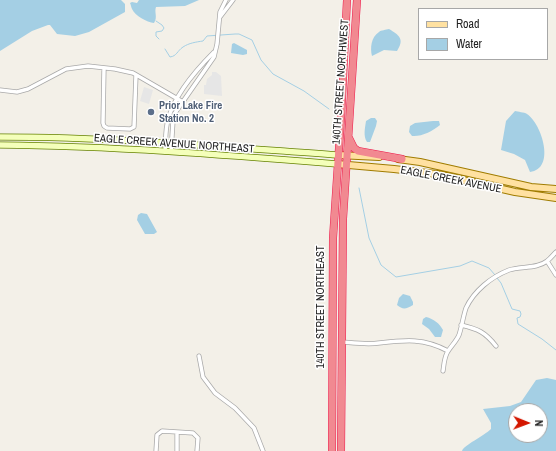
<!DOCTYPE html>
<html>
<head>
<meta charset="utf-8">
<style>
	body { margin:0 }
	#map { position:relative; width:556px; height:451px; overflow:hidden; background:#f3f0e8; font-family:"Archivo Narrow",sans-serif }
	canvas { display:block }
	.legend { position:absolute; left:418px; top:8px; width:130px; height:52px; box-sizing:border-box; background:#fff; border:1px solid #a7a7a7; margin:0; padding:5px 7px; list-style:none; font-size:12px; color:#222 }
	.legend li { display:flex; align-items:center; gap:8px; height:20px }
	.legend b { width:20px; border:1px solid #a7a7a7 }
	.north { position:absolute; left:508px; top:403px; width:40px; height:40px; box-sizing:border-box; background:#fff; border:1px solid #a7a7a7; border-radius:50%; rotate:91deg; font-size:11px; font-weight:700; line-height:16px; text-align:center; color:#222 }
	.north::after { content:''; display:block; margin:auto; width:14px; height:18px; background:#d41700; clip-path:polygon(50% 0,100% 100%,50% 72%,0 100%) }
</style>
</head>
<body>
<div id="map">
<canvas width="556" height="451"></canvas>
<ul class="legend">
<li><b style="height:5px;background:#ffe1a1"></b>Road</li>
<li><b style="height:11px;background:#a4cfe4"></b>Water</li>
</ul>
<div class="north">N</div>
</div>
<script>
const ctx = document.querySelector('canvas').getContext('2d');
ctx.lineJoin = 'round';
function fillPath(path, color) { ctx.fillStyle = color; ctx.fill(path, 'evenodd'); }
function trace(path, color, width, dash) { ctx.strokeStyle = color; ctx.lineWidth = width; ctx.lineCap = dash ? 'butt' : 'round'; ctx.setLineDash(dash || []); ctx.stroke(path); }
function label(font, color, halo, rows, align = 'center') {
  ctx.font = font + ' "Archivo Narrow",sans-serif'; ctx.lineWidth = 3; ctx.setLineDash([]); ctx.textBaseline = 'middle'; ctx.strokeStyle = halo; ctx.fillStyle = color; for (const [text, x, y, turn = 0] of rows) {
    ctx.save(); ctx.translate(x, y); ctx.rotate((+turn || 0) * Math.PI / 180); ctx.textAlign = isNaN(turn) ? turn : align; if (halo) ctx.strokeText(text, 0, 0); ctx.fillText(text, 0, 0); ctx.restore();
  }
}
const parking = new Path2D(`
	M212,72H216L221,76L222,96L204,94V85H206L207,79L212,75Z
	M144,87L153,90L149,104L140,101Z`);
const water = new Path2D(`
	M0,0H121L125,4V12L89,32L75,36L57,34L50,25H48L32,31L0,51Z
	M139,0H199L185,6L156,7C154,12 158,17 154,23C147,22 135,16 132,9C131,7 131,5 130,3L132,2L137,3Z
	M389,29C399,35 405,39 397,51L384,50L372,56C370,48 371,37 379,32C381,30 386,30 389,29Z
	M234,43L247,50V54L243,55L231,53L232,44Z
	M515,111C518,112 524,112 527,114C542,124 556,169 530,172L525,160L514,154L501,150L506,121Z
	M371,118H375L377,121L376,126L370,142H367C363,136 365,128 366,121Z
	M433,121H439L440,125C433,131 421,137 412,136L409,132L410,126L415,123Z
	M141,213L147,214L157,232L154,234H145L137,220L138,215Z
	M403,294L410,296L413,302V305C406,309 403,310 397,305L399,298Z
	M426,317C434,319 439,323 443,330L441,337H435L429,329L422,324L423,319Z
	M547,378L556,380V451H462C464,445 484,436 491,429V423L483,409L510,406L521,402L536,380ZM516,411H540V435H516Z`);
const stream = new Path2D(`
	M156,21L162,25L164,28L162,31L156,32V36L159,39
	M165,49L170,57C177,56 177,51 183,47C189,43 196,42 203,41L207,36L235,34H239L252,40L261,60L273,74L304,91L329,109
	M359,188L369,238L381,265L396,277L460,266L472,261L489,268L495,275
	M497,278L501,283L512,309L520,311L521,314L520,317L517,318L518,324L542,339L556,350`);
const street = new Path2D(`
	M220,17L233,0
	M104,68L103,123L104,126L107,128L130,129L134,127L136,75
	M0,90L17,92L28,89L66,69L88,66L115,69L133,73L183,102
	M165,151C166,141 165,130 168,120C174,96 197,69 214,52
	M171,152L173,121L175,113L214,57L217,44L220,12L226,0
	M547,261L556,275
	M461,325C478,329 485,332 496,346
	M342,342C354,343 368,345 379,343C406,340 424,338 448,351
	M199,356L203,377L215,393L235,408L254,428L263,451
	M443,371C444,365 444,359 447,353C450,347 456,342 459,335C462,326 463,317 466,308C474,291 491,277 509,270C521,266 537,269 547,261C551,258 553,255 556,252
	M156,451L157,435L162,431L193,433L198,438L197,451
	M177,451V432`);
const secondary = new Path2D(`
	M0,137C113,137 226,147 338,155
	M0,145C113,146 225,155 337,164`);
const primary = new Path2D(`
	M338,155L379,157
	M398,159L420,162L531,187L556,189
	M337,164L394,169L436,174L515,192L556,198`);
const highway = new Path2D(`
	M349,138L354,148L358,151L402,159
	M332,451L333,238L341,118L347,0
	M341,451L343,219L357,0`);
const markers = [
	[151,112,4,"#5c6f8a"]
];
const streetNames = [
	["140TH STREET NORTHWEST",341,82,-86],
	["EAGLE CREEK AVENUE NORTHEAST",174,144,4],
	["EAGLE CREEK AVENUE",451,180,11],
	["140TH STREET NORTHEAST",321,307,-90]
];
const serviceNames = [
	["Prior Lake Fire",159,106],
	["Station No. 2",159,119]
];
fillPath(parking, '#e6e6e6');
fillPath(water, '#a4cfe4');
trace(stream, '#a4cfe4', 1);
trace(street, '#a9a9a9', 5);
trace(secondary, '#658200', 7);
trace(primary, '#a07c00', 8);
trace(highway, '#ee184a', 8);
trace(street, '#fff', 3.5);
trace(secondary, '#f4ffba', 5.5);
trace(primary, '#ffe1a1', 6);
trace(highway, '#f18991', 7);
for (const [x, y, r, color] of markers) { const dot = new Path2D(); dot.arc(x, y, r, 0, 2 * Math.PI); ctx.fillStyle = color; ctx.fill(dot); trace(dot, '#fff', 1.5); }
label('11px', '#222', '#fff', streetNames);
label('bold 11px', '#4e5e75', '#fff', serviceNames, 'left');
</script>
</body>
</html>
